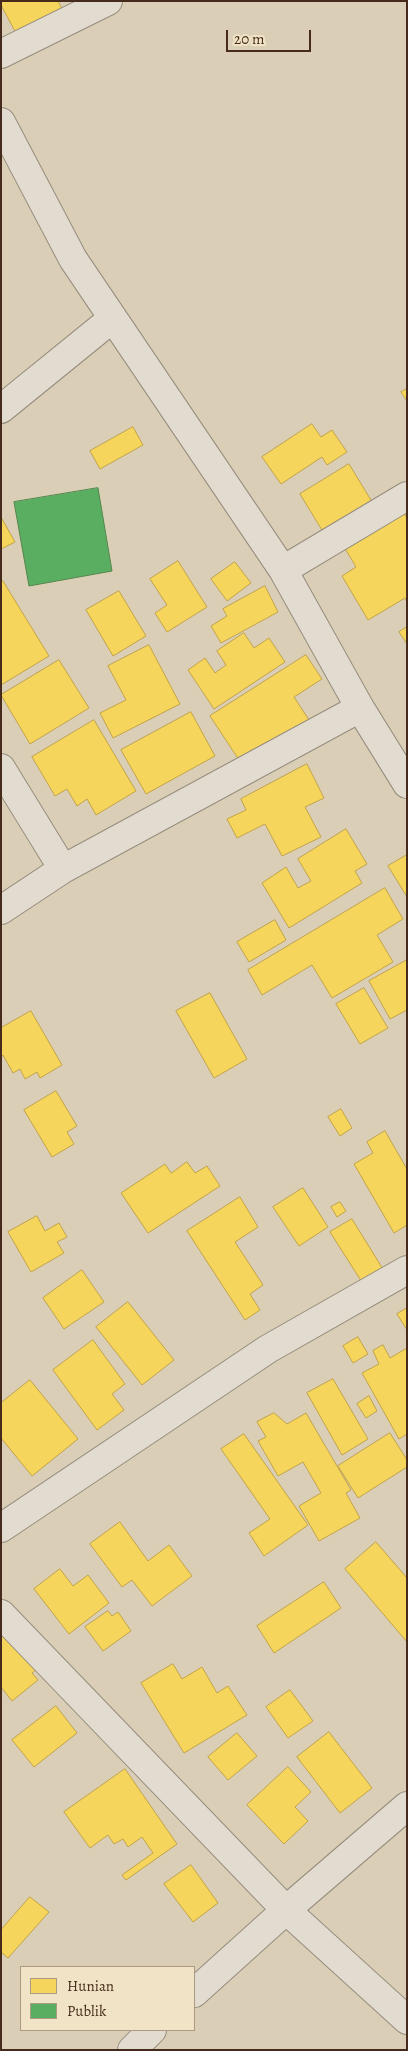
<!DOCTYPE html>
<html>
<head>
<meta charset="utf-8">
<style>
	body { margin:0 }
	#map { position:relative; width:408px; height:2051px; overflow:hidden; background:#dacfb6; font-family:Alegreya,serif }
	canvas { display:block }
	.frame { position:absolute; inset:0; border:2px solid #462a1b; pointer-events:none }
	.legend { position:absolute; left:20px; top:1966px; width:175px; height:65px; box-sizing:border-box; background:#f1e4c6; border:1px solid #ad9a82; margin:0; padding:6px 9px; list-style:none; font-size:15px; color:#462a1b }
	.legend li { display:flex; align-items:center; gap:10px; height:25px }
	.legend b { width:25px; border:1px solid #ad9a82 }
	.scale { position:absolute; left:226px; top:30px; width:85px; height:22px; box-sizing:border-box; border:2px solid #462a1b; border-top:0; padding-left:6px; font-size:15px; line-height:18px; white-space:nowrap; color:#462a1b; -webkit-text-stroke:4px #f1e4c6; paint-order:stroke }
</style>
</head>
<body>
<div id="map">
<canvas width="408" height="2051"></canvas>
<div class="frame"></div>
<ul class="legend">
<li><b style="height:14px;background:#f6d55c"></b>Hunian</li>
<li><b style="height:14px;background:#5aae61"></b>Publik</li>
</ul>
<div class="scale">20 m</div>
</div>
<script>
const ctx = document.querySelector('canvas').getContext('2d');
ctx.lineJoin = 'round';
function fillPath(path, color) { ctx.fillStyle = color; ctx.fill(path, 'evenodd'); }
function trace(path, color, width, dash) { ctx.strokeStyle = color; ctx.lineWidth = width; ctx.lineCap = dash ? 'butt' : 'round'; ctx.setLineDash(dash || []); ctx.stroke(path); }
const homes = new Path2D(`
	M1,1H58L63,11L17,35L1,5Z
	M407,389V401L401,392Z
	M312,424L321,437L332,430L347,452L327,465L322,457L281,484L262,457Z
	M133,427L143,445L100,469L90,451Z
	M349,464L374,505L325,535L300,494Z
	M402,510L407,518V602L405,598L368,620L342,576L356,567L343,545Z
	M1,517L15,542L1,549Z
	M178,561L207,607L167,632L155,613L167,605L150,579Z
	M235,562L251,583L227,601L211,579Z
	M3,581L49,656L1,685V582Z
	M265,586L278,612L221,643L211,626L227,616L223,609Z
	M119,591L146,636L113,656L86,610Z
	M407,627V644L399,632Z
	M244,633L254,648L269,638L285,662L214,709L188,670L205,658L215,673L226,665L217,651Z
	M149,645L180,704L113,738L100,713L126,700L108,666Z
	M306,655L322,679L294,697L309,720L241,763L210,716Z
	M59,660L89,708L30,744L1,695Z
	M191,712L215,756L146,794L121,750Z
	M94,720L136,791L96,815L87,799L77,806L67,789L55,796L32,757Z
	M307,764L324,798L305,807L321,837L282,856L265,824L237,838L227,819L246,810L241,799Z
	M346,829L367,864L355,871L362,883L289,928L262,883L286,867L298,888L311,881L298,859Z
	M407,855V897L388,866Z
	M385,888L403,919L377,935L393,962L332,998L312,965L262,995L248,970Z
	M275,920L286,940L249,962L237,942Z
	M407,960V1010L390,1019L369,981Z
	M364,988L388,1028L360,1044L336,1004Z
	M210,993L247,1059L214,1078L176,1011Z
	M31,1011L62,1065L40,1078L37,1072L25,1079L20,1069L13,1073L3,1055L1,1058V1028Z
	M56,1091L77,1126L67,1132L74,1144L52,1157L24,1110Z
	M341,1109L352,1128L340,1136L328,1117Z
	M385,1131L407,1169V1225L394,1233L354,1164L373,1153L367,1142Z
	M187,1162L195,1173L207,1166L220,1186L148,1233L121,1193L165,1164L171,1173Z
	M303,1188L328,1227L299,1246L273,1207Z
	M240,1197L258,1227L235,1242L263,1285L250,1294L260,1310L245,1320L187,1231Z
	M340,1202L346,1211L337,1217L331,1207Z
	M37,1216L45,1231L59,1223L67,1237L57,1242L64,1253L31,1272L8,1232Z
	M352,1219L386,1274L365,1287L330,1232Z
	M82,1270L104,1302L64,1329L43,1298Z
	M128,1302L174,1360L142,1385L96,1327Z
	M407,1308V1330L397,1314Z
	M358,1337L368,1354L353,1363L343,1346Z
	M93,1340L125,1384L112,1394L124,1410L97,1430L53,1370Z
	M383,1345L390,1358L407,1348V1434L399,1439L362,1373L379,1364L373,1351Z
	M333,1379L368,1439L342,1455L307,1393Z
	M30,1380L78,1439L32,1476L1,1438V1403Z
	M369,1396L377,1411L366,1418L357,1404Z
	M274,1413L287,1424L306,1413L351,1490L346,1493L360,1518L319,1541L299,1506L321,1493L303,1462L278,1476L258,1441L266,1437L257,1422Z
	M390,1433L407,1460V1467L358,1498L338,1466Z
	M244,1434L308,1525L264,1556L249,1533L270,1519L221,1449Z
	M120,1522L148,1561L169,1545L192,1576L152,1606L132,1580L122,1587L90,1544Z
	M376,1542L407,1578V1642L345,1569Z
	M60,1569L73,1586L88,1575L109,1603L69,1634L34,1589Z
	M324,1582L341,1608L274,1653L257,1626Z
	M108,1611L112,1616L118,1612L131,1631L103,1651L85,1627Z
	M1,1619L39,1667L32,1673L38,1680L12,1701L1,1687Z
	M173,1664L182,1679L202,1667L217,1693L228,1686L247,1715L184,1753L141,1683Z
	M290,1690L313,1721L288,1738L266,1707Z
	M56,1706L77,1733L34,1767L12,1740Z
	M329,1732L372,1788L340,1813L297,1757Z
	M237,1733L257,1756L228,1780L208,1757Z
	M288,1767L311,1792L295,1807L308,1821L284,1844L247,1805Z
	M125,1769L177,1844L126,1880L122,1875L153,1853L142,1837L128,1847L123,1839L114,1844L108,1835L90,1848L64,1812Z
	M191,1865L218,1903L193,1922L164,1884Z
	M30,1897L49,1912L8,1958L1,1952V1930Z`);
const public = new Path2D(`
	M98,488L112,571L29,586L14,502Z`);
const minor = new Path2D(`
	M1,54L108,1
	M1,122L73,259L283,570L360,708L407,784
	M1,409L113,318
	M283,570L407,496
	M1,768L63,869
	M1,910L63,869L360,708
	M1,1528L268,1349L407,1270
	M1,1614L286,1910L407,2020
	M194,1993L286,1910L407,1806
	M132,2050L152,2030`);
fillPath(homes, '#f6d55c');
trace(homes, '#c1a248', 1);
fillPath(public, '#5aae61');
trace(public, '#54864c', 1);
trace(minor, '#968c7d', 30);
trace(minor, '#e2dcd0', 28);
</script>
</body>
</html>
